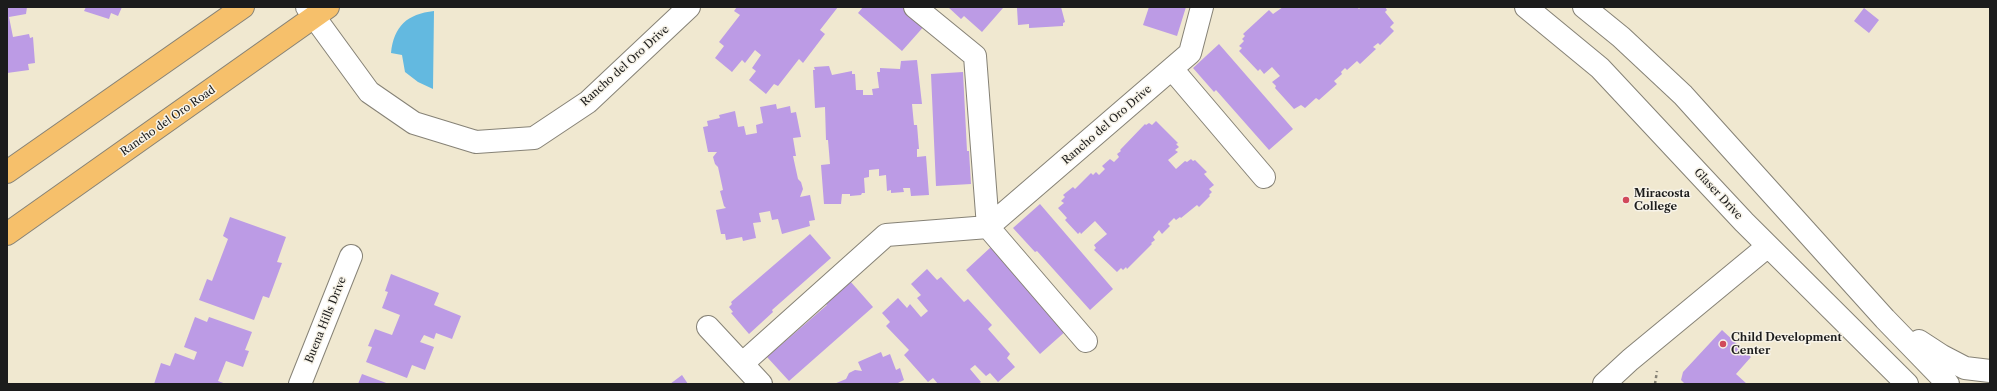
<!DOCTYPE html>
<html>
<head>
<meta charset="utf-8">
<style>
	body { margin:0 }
	#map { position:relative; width:1997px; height:391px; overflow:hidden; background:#f0e8d0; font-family:"Libre Caslon Text",serif }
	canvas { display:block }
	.frame { position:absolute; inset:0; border:8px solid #1c1c1c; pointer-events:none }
</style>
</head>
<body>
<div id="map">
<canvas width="1997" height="391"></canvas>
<div class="frame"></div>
</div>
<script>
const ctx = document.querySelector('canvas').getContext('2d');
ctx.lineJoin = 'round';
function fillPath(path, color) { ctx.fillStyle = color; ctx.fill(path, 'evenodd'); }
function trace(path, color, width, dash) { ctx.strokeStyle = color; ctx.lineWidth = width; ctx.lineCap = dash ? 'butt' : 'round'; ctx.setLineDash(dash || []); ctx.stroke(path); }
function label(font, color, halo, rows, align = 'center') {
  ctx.font = font + ' "Libre Caslon Text",serif'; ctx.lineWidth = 3; ctx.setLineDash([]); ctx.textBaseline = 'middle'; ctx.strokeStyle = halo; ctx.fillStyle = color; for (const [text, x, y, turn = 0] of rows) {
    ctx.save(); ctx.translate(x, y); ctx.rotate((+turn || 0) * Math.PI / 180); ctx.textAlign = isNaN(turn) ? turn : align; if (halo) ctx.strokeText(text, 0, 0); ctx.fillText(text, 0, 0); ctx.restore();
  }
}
const water = new Path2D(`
	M434,11L433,89L418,82L405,72L402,55L391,53C394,26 407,14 434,11Z`);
const building = new Path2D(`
	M7,7H27L26,14L9,17L13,37L29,34L30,38L33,37L35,63L28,64L29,70L7,73Z
	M86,7H122L118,16L111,13L109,19L84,11Z
	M737,7H838L820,30L825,34L803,63L799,59L778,86L774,84L766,94L749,80L756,71L752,68L761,55L755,50L745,63L742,60L732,72L715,58L724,46L719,42L740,15L734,11Z
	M863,7H906L926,24L902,51L858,13Z
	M948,7H1002L1003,8L982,32L964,16L961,19Z
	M1028,7H1061L1065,22L1063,23V26L1029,28V24L1018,25L1017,8Z
	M1149,7H1186L1177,36L1143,25Z
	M1283,7H1357L1359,9L1361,7H1385L1387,10L1385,12L1394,23L1390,27L1394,31L1380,45L1378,43L1373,47L1376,49L1360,64L1357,61L1347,70L1345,68L1341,72L1342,74L1334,81L1337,84L1319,100L1316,98L1305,108L1301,105L1294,109L1275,88L1276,86L1272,82L1280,76L1272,67L1264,74L1260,69L1258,71L1239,51L1242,48L1239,46L1244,41L1242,39L1245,36L1243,34L1269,10L1273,14Z
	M1864,8L1879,20L1869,33L1854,21Z
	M1219,44L1293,129L1269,150L1216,90L1214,92L1193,68Z
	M917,60L922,104H912L914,125H917L919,149H917V157L926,156L929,195L911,196L910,188H903L904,192L891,193V190L887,191L886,175L879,176V169L869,170V177L864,178L865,193H862L861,195L850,196V194H842L841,204H824L821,165L830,164L828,140H826L825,107L815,108L813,70H815L814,67L829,66L832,75L852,71V74H855L856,90H863V95H873L872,89L879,88L877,72H880V68L900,69L901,61Z
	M963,72L967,151H969L971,184L936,186L931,74Z
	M776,104L777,109L790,106L791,113L796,112L801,137L793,138L796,156H793L798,179L801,182L803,189L800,197L810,195L815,220L809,221L810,226L782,234L778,219L772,220L770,211L759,213L761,222L753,223L756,238L743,241L742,237L726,240L725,234H721L716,210L726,208L724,206L720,191L723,190L718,167L715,164L713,157L717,152H708L703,127L708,126L707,121L720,118L719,115L735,111L738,127L744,126L746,135L757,133L756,125L763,123L760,107Z
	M1156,121L1178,143L1176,144L1179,147L1175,150L1178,152L1168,160L1176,169L1185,161L1187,162L1191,159L1193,161L1195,160L1207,172L1204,174L1214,185L1209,189L1212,192L1209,195L1210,196L1199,207L1197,205L1181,218L1180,217L1176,220L1174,218L1168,224L1170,226L1162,234L1159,230L1153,237L1155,240L1151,243L1152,244L1127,269L1126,267L1123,270L1121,268L1117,272L1094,250L1096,248L1094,245L1107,234L1095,221L1081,234L1080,232L1078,234L1065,220L1067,218L1058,208L1064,203L1061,201L1065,197L1063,195L1073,187L1075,189L1091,173L1093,175L1096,172L1099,175L1105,169L1102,166L1110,159L1114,162L1119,157L1117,154L1121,151L1120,150L1145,124L1146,125L1149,123L1152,125Z
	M1040,204L1113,289L1090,310L1037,251L1035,252L1013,228Z
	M230,217L286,237L277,262L282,263L269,298L263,296L254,320L199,300L207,279L212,281L228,239L223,236Z
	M810,234L831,258L772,310L773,312L749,334L731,313L733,312L729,307L732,304L731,302Z
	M991,247L1043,306L1067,330L1040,354L966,270Z
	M927,269L937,280L941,277L964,302L968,299L992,325L988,329L1010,354L1007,358L1015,367L998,382L990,373L986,376L975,365L970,369L981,382L978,384H938L933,378L928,382L904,355L909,350L886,326L890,322L882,313L898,298L907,308L910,304L921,317L928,311L917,298L921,295L911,284Z
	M391,274L439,293L434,305L461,316L452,339L436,333L434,339L424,335L420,342L434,347L425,370L412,365L407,378L366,362L372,347L368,346L375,329L392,335L400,315L382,308L388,292L385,291Z
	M850,281L873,307L789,381L767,357L827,305L825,303Z
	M195,317L207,322L209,317L252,332L245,350L249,351L243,367L226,361L218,381L226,384H154L161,363L170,366L175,353L194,360L197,352L184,347Z
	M1722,330L1751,357L1736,374L1747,384H1685L1681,380L1683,372Z
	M881,352L883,357L890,354L896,370L900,368L904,380L896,384H834L846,379L849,373L855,370L862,371L858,362Z
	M362,374L389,384H358Z
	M682,375L688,384H670Z`);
const path = new Path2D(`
	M1655,384L1657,371`);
const minor = new Path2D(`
	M307,7L369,92L414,123L476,142L534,138L588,102L689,7
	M915,7L975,56L988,227L1086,341
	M1526,7L1600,68L1744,222L1907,384
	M1584,7L1621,37L1683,95L1885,319L1948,384
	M1172,69L1264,177
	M708,327L761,384
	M1919,341L1942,356L1965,368L1990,371
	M743,363L886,235L988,227L1190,53L1202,7
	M300,384L351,256
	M1604,384L1630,360L1768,246`);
const major = new Path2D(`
	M7,172L243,7
	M7,234L328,7`);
const markers = [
	[1626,200,4,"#d1495b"],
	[1723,344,4,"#d1495b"]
];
const streetNames = [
	["Rancho del Oro Drive",625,66,-42],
	["Rancho del Oro Road",168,121,-35],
	["Rancho del Oro Drive",1107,125,-41],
	["Glaser Drive",1718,194,47],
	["Buena Hills Drive",326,320,-68]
];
const poiNames = [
	["Miracosta",1634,194],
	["College",1634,207],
	["Child Development",1731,338],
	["Center",1731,351]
];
fillPath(water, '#63b9e0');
fillPath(building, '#bc9be5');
trace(minor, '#868276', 24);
trace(major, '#868276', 24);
trace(path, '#868276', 2.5, [3, 3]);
trace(minor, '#fff', 22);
trace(major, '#f6c06b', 22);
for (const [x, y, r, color] of markers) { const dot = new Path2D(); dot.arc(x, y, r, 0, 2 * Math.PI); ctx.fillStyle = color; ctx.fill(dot); trace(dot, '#f7f3e8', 1.5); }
label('11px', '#1c1c1c', '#f7f3e8', streetNames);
label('bold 11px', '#1c1c1c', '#f7f3e8', poiNames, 'left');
</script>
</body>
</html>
